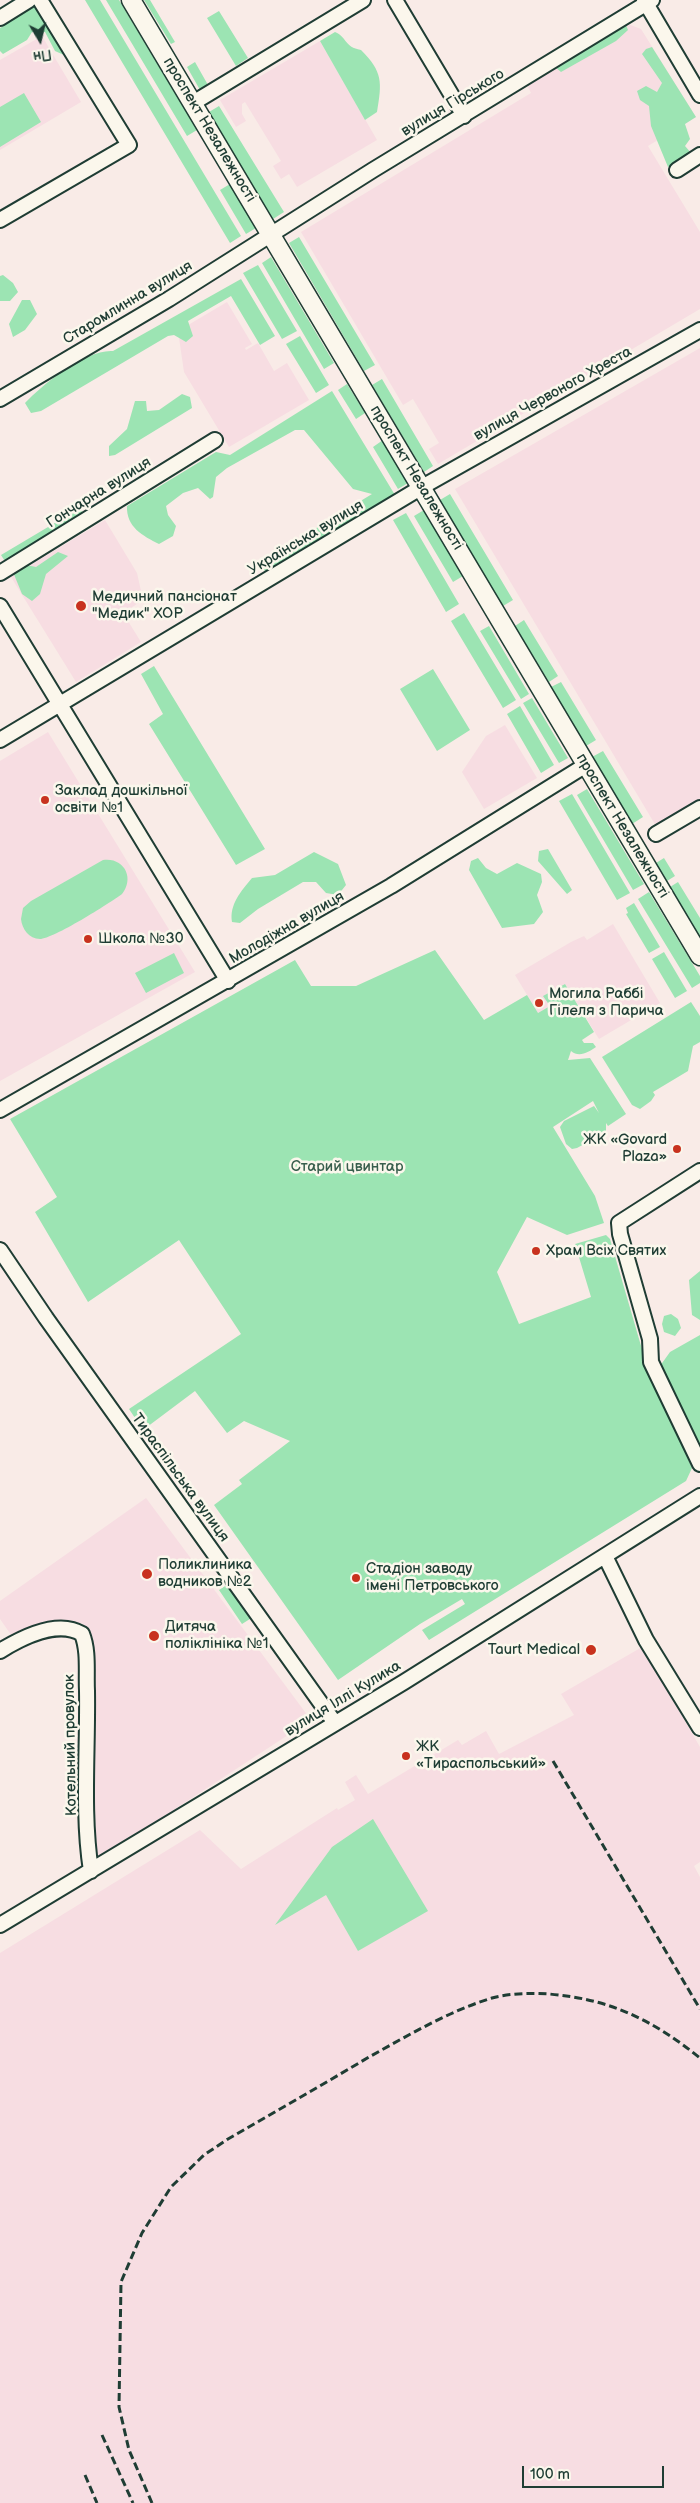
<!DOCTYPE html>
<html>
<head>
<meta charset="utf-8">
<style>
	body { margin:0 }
	#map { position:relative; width:700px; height:2503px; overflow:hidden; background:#f9ebe7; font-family:"Balsamiq Sans",sans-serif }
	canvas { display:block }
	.north { position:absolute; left:15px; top:15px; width:50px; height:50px; -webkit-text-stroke:4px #fbf7ec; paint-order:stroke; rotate:171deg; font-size:14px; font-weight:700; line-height:20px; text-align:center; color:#1f3d34 }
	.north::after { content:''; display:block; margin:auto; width:18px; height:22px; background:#1f3d34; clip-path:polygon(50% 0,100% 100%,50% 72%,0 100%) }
	.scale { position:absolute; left:522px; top:2466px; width:142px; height:22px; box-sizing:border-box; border:2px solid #1f3d34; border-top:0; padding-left:6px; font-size:15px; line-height:18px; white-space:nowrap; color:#1f3d34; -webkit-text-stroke:4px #fbf7ec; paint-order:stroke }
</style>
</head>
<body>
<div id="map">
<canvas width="700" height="2503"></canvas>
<div class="north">Пн</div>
<div class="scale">100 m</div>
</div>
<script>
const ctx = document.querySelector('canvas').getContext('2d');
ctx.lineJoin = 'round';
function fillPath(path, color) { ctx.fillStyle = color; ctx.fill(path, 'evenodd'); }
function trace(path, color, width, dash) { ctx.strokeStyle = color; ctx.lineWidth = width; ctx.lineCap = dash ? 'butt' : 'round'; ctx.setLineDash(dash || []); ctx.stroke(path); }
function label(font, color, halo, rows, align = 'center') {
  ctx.font = font + ' "Balsamiq Sans",sans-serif'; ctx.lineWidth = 5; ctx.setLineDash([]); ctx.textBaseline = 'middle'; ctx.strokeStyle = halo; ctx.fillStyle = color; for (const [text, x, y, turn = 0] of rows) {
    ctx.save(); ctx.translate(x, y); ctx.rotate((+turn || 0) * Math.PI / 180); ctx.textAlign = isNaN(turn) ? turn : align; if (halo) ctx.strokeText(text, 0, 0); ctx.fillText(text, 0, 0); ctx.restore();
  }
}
const built = new Path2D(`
	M625,23L641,29L696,117L648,146L700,232V309L438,464L429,449L439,443L413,399L403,405L301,232L531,93L527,85Z
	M42,36L81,102L0,150V60Z
	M320,41L377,140L297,187L289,174L281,179L273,166L281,161L245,102L242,104V114L246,121L236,127L220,100Z
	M227,302L252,344L245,348L246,350L258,343L274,371L287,363L309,400L229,447L184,372L178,331Z
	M700,348V801L656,826L455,489Z
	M105,520L137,573L143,600L123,613L141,642L76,682L11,577Z
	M505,725L537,778L484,809L462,772L486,736Z
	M48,732L195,972L0,1081V761Z
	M613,924L660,1003L599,1039L565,984L544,996L550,1006L538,1013L515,975L571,942L584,936L587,940Z
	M146,1498L311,1720L97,1860L89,1633L82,1623L49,1625L14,1639L0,1619V1601Z
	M642,1647L700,1747V1862L694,1866L700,1877V2503H0V1953L200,1830L241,1869L337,1808L338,1810L355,1800L345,1782L356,1775L368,1794L458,1740L462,1745L486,1731L499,1754L574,1715L561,1694Z`);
const green = new Path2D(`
	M85,0H100L241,236L230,243Z
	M106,0H119L197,130L187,136Z
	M144,0H150L175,42L171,44Z
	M38,3L67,47L64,55L55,51L45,32H32L27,40L3,54L0,51V28Z
	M219,11L248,58L236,66L207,18Z
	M625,23L628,30L616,41L561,72L555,67Z
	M335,32C347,37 344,47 361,50C383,72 382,82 377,112L365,120L320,41Z
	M652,47L696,117L685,124L690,139L685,146L692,154L689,160L668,167L651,126L649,106L640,100L637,91L646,86L657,92L662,83L642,54L646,49Z
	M195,62L208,85L200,90L187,67Z
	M24,93L41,122L0,147V107Z
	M219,106L284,212L273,219L209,112Z
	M230,184L256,228L246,234L220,190Z
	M299,237L375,365L364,371L289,243Z
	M271,257L334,363L324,369L262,263Z
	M258,265L297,331L282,339L243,273Z
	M3,275L13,283L18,292L10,301H0V276Z
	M241,279L275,336L260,345L231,296L188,321L193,336L186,342L174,335L168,336L41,411L31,413L25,403C43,384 86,349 113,351Z
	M22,300H30L37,314L25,330L13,337L9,324Z
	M300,336L329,385L316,393L286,344Z
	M382,379L433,466L424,472L372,385Z
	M347,384L365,413L356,419L338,390Z
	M332,391L395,495L267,572L262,569L259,563L372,494L353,489L304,430H295L227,468L216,477L213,497L210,499L198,488L183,493L166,506L168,515L176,526L173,536L159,544C143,536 126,527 127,506L216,452L230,455Z
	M182,394L190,397L192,408L115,455L109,456V446L127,429L135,401H146L147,411L159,410Z
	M383,440L408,483L398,489L373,447Z
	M450,494L513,600L503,606L440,500Z
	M80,508L84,515L6,563L1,555Z
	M424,510L463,576L453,582L414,516Z
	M406,513L459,604L446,612L393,520Z
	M58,552L68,556L46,574L40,594L32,601L22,594L13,572L26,565L36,567Z
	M464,613L516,700L503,708L451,621Z
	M524,620L558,676L549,682L515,626Z
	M489,626L529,694L521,699L480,631Z
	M154,666L265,849L236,865L149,724L163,714L141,674Z
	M433,669L470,730L437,751L400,689Z
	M561,682L596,740L586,746L551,687Z
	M532,698L568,758L559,763L523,703Z
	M520,706L554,765L541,773L507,714Z
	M603,751L643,817L632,824L592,757Z
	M587,789L644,884L633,890L577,795Z
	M572,794L630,893L617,900L559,801Z
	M548,849L572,890L567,894L538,861L539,851Z
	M314,852L338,864L346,885L338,895L326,893L316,882H303L258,909L240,923L232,922C229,905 241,891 252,878L275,875Z
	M478,858L486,868L497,874L517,863L541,874L542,882L537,895L543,912L534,924L502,928L469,870L471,861Z
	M664,858L675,876L667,881L656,863Z
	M103,860C124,857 135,878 122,894C110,903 53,939 40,939C29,939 22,929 21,919L23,908L31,901Z
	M678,882L700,918V937L670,887Z
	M649,892L700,976V983L692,988L638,899Z
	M634,903L660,947L649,953L626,914L628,913L626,908Z
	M435,950L484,1020L527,995L538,1013L550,1006L543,996L565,984L594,1032L582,1040L584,1043H593L596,1047C589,1052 579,1058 571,1051L568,1060L590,1058L626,1114L608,1126L606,1123V1132L577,1148L572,1149L566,1144L560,1127L564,1121L594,1106L599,1113L593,1101L553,1127L595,1196L604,1223L567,1235L527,1217L497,1272L519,1324L591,1297L575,1244L606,1235L610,1239L646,1363L692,1468L686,1481L429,1640L422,1630L465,1604L462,1599L420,1624L338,1680L214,1505L242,1484L239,1480L290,1441L244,1421L227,1433L195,1391L143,1430L129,1409L241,1334L179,1240L88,1302L35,1212L57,1197L10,1119L295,960L311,986H356Z
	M664,952L687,991L675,998L652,959Z
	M174,953L184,973L146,993L135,973Z
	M691,1002L700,1016V1042L693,1046L688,1071L653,1092L655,1095L651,1101L640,1109L632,1105L602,1057Z
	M700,1271V1320L692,1315L689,1280Z
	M671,1314L678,1319L681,1328L675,1336L664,1332L662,1324L664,1316Z
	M700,1335V1453L660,1366L670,1352Z
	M230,1583L253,1617L242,1624L219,1590Z
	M373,1819L428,1911L358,1951L326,1895L275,1925L332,1847Z`);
const minor = new Path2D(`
	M395,0L464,116
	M644,0L700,95
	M0,18L29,0
	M193,103L363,0
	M677,170L700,155
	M0,220L129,145L40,0
	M0,399L169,299L373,170L652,0
	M0,573L215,440
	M0,606L228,981
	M0,740L422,487L700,330
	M656,834L700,808
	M0,1110L391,886L586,765
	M700,1171L619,1223L620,1234L650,1339L651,1362L700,1464
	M0,1250L46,1318L335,1723
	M605,1556L646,1640L700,1728
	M0,1651C21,1638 58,1619 82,1634C89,1651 86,1673 87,1691C88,1750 82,1813 91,1871
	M0,1925L404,1682L700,1496`);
const major = new Path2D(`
	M131,0L700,956`);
const rail = new Path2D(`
	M553,1761L700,2009
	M102,2435L133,2503
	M85,2475L97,2503
	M152,2503L129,2450L119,2407L121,2282L142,2233L171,2187L204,2155L228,2139C275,2112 322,2085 369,2057C409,2035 449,2011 492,1998C510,1993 531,1993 549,1994C610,1999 653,2020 700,2058`);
const markers = [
	[81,606,6,"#c8321e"],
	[45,800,5,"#c8321e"],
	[88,939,5,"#c8321e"],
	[539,1003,5,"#c8321e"],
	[677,1149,5,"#c8321e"],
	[536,1251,5,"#c8321e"],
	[147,1574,6,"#c8321e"],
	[356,1578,5,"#c8321e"],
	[154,1636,6,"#c8321e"],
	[591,1650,6,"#c8321e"],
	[406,1756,5,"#c8321e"]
];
const streetNames = [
	["вулиця Гірського",453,103,-31],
	["проспект Незалежності",209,130,59],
	["Старомлинна вулиця",128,303,-31],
	["вулиця Червоного Хреста",553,394,-29],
	["проспект Незалежності",416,478,59],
	["Гончарна вулиця",99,493,-32],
	["Українська вулиця",306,538,-31],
	["проспект Незалежності",622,826,59],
	["Молодіжна вулиця",287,928,-30],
	["Тираспільська вулиця",180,1478,54],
	["вулиця Іллі Кулика",343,1699,-31],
	["Котельний провулок",71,1745,-91]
];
const poiNames = [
	["Медичний пансіонат",92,597],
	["\"Медик\" ХОР",92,614],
	["Заклад дошкільної",55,791],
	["освіти №1",55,808],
	["Школа №30",98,939],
	["Могила Раббі",549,994],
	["Гілеля з Парича",549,1011],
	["ЖК «Govard",667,1140,"right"],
	["Plaza»",667,1157,"right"],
	["Храм Всіх Святих",546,1251],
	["Поликлиника",158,1565],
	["водников №2",158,1582],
	["Стадіон заводу",366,1569],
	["імені Петровського",366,1586],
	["Дитяча",165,1627],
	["поліклініка №1",165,1644],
	["Taurt Medical",580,1650,"right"],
	["ЖК",416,1747],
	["«Тираспольський»",416,1764]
];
const parkNames = [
	["Старий цвинтар",347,1167]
];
fillPath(built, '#f7dde2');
fillPath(green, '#9ce4b3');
trace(minor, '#1f3d34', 18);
trace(major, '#1f3d34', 21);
trace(minor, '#fbf7ec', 14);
trace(major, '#fbf7ec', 18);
trace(rail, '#1f3d34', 3, [8, 4]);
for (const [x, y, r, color] of markers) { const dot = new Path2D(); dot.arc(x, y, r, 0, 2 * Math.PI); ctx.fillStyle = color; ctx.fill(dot); trace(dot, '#fbf7ec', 2); }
label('15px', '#1f3d34', '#fbf7ec', streetNames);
label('15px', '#1f3d34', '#fbf7ec', poiNames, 'left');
label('15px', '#385e4d', '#fbf7ec', parkNames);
</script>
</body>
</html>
